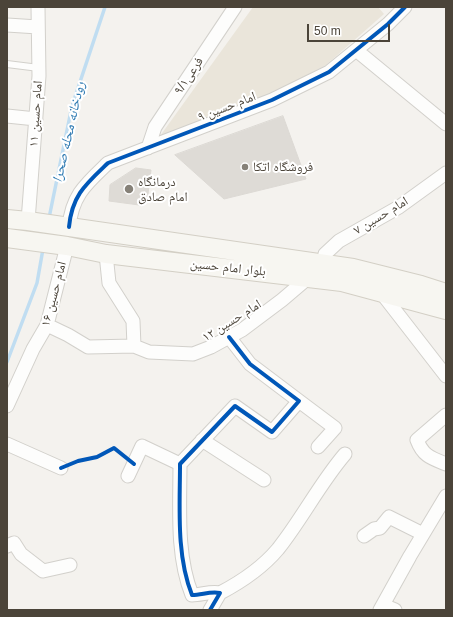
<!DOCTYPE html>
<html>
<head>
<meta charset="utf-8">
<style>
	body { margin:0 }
	#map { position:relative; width:453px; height:617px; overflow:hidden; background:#f4f2ee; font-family:Helvetica,sans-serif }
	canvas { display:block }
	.frame { position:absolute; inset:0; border:8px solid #4b4439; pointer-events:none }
	.scale { position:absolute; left:307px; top:24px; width:83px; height:18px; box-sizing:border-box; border:2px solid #4b4439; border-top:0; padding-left:5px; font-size:12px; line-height:14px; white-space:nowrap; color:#4b4439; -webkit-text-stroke:3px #fff; paint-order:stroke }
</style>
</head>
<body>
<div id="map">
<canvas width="453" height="617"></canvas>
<div class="frame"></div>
<div class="scale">50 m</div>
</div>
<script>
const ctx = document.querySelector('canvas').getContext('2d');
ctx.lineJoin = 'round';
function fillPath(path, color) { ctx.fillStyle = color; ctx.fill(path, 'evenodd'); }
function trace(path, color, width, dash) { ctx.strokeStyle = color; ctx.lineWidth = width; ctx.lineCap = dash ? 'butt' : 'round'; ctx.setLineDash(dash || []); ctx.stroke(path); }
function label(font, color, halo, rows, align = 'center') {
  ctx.font = font + ' Helvetica,"Noto Naskh Arabic",sans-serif'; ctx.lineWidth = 4; ctx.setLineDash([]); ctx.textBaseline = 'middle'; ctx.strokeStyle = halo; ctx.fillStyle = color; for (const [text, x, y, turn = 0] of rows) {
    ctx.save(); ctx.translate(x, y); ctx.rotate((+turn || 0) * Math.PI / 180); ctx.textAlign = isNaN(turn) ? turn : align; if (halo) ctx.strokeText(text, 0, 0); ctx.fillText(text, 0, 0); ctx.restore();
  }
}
const education = new Path2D(`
	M253,7H378L384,14L326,65L269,95L160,136Z`);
const stream = new Path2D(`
	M49,218L72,106L105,7
	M7,362L37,283L43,249`);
const building = new Path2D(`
	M283,116L306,179L224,199L175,155Z
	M136,168L151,170L148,194L146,201L139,205L109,201L110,185Z`);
const lane = new Path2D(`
	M7,64L39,68`);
const street = new Path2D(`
	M7,25L38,27
	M356,50L446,124
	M7,116L36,119
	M148,148L155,127L235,7
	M28,221L39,76L38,7
	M69,227C72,195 86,184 108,163L272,100L329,72L388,24L405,7
	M106,254L109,283L133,321L134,346
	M323,264L325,254L339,241L399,207L446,173
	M380,291L446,376
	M47,325L68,335L88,347L134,346L149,352L193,354L211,347L242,330L282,300L309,277
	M299,401L335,428L318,447
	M7,406L33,349L47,325L67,246
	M446,415L417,440C423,456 431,458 446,464
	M202,440L264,480
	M7,444L61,468
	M128,476L142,446L180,464
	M364,536L374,529L380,528L389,517L423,534
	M7,546L14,543L21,554L43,571L70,565
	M220,593C241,582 262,568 278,549C302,519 320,483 345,454
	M383,605L395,610
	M210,610L220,593C210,591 202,595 192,595C176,555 180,507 180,464L235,406L272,432L299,401L250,364L229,337
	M380,610L410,556L446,496`);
const secondary = new Path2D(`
	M7,219L28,221L353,268L421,285L446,293
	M7,238L67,246L106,254L342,282L446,310`);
const cycleway = new Path2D(`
	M69,227C72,195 86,184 108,163L272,100L329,72L388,24L405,7
	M61,468L78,461L97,457L114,448L134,464
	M210,610L220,593C210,591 202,595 192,595C176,555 180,507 180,464L235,406L272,432L299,401L250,364L229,337`);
const markers = [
	[245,167,4,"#868178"],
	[129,189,5,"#868178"]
];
const streetNames = [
	["فرعی۹/۱",189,76,-56],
	["امام حسین ۹",227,107,-21],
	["امام حسین ۱۱",36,114,-86],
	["امام حسین ۷",381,216,-31],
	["بلوار امام حسین",228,268,6],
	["امام حسین ۱۶",54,294,-75],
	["امام حسین ۱۲",232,321,-32]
];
const poiNames = [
	["فروشگاه اتکا",253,167],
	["درمانگاه",138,182],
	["امام صادق",138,197]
];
const waterNames = [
	["رودخانه محله صحرا",69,132,-77]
];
fillPath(education, '#eae5da');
trace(stream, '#c0ddf1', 3.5);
fillPath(building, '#dedbd6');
trace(building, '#dcd9d4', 1);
trace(lane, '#d2d0cb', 8);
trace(street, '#d2d0cb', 15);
trace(secondary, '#d3cfc5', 20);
trace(lane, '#fdfdfc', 6);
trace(street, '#fdfdfc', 13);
trace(secondary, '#f7f6f1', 18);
trace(cycleway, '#0057b8', 4);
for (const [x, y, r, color] of markers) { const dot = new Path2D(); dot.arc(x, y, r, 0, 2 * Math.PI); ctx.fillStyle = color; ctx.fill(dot); trace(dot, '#fff', 1.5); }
label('13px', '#4b4439', '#fff', streetNames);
label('13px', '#4b4439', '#fff', poiNames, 'left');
label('italic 14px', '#2e7ab2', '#fff', waterNames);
</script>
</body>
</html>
